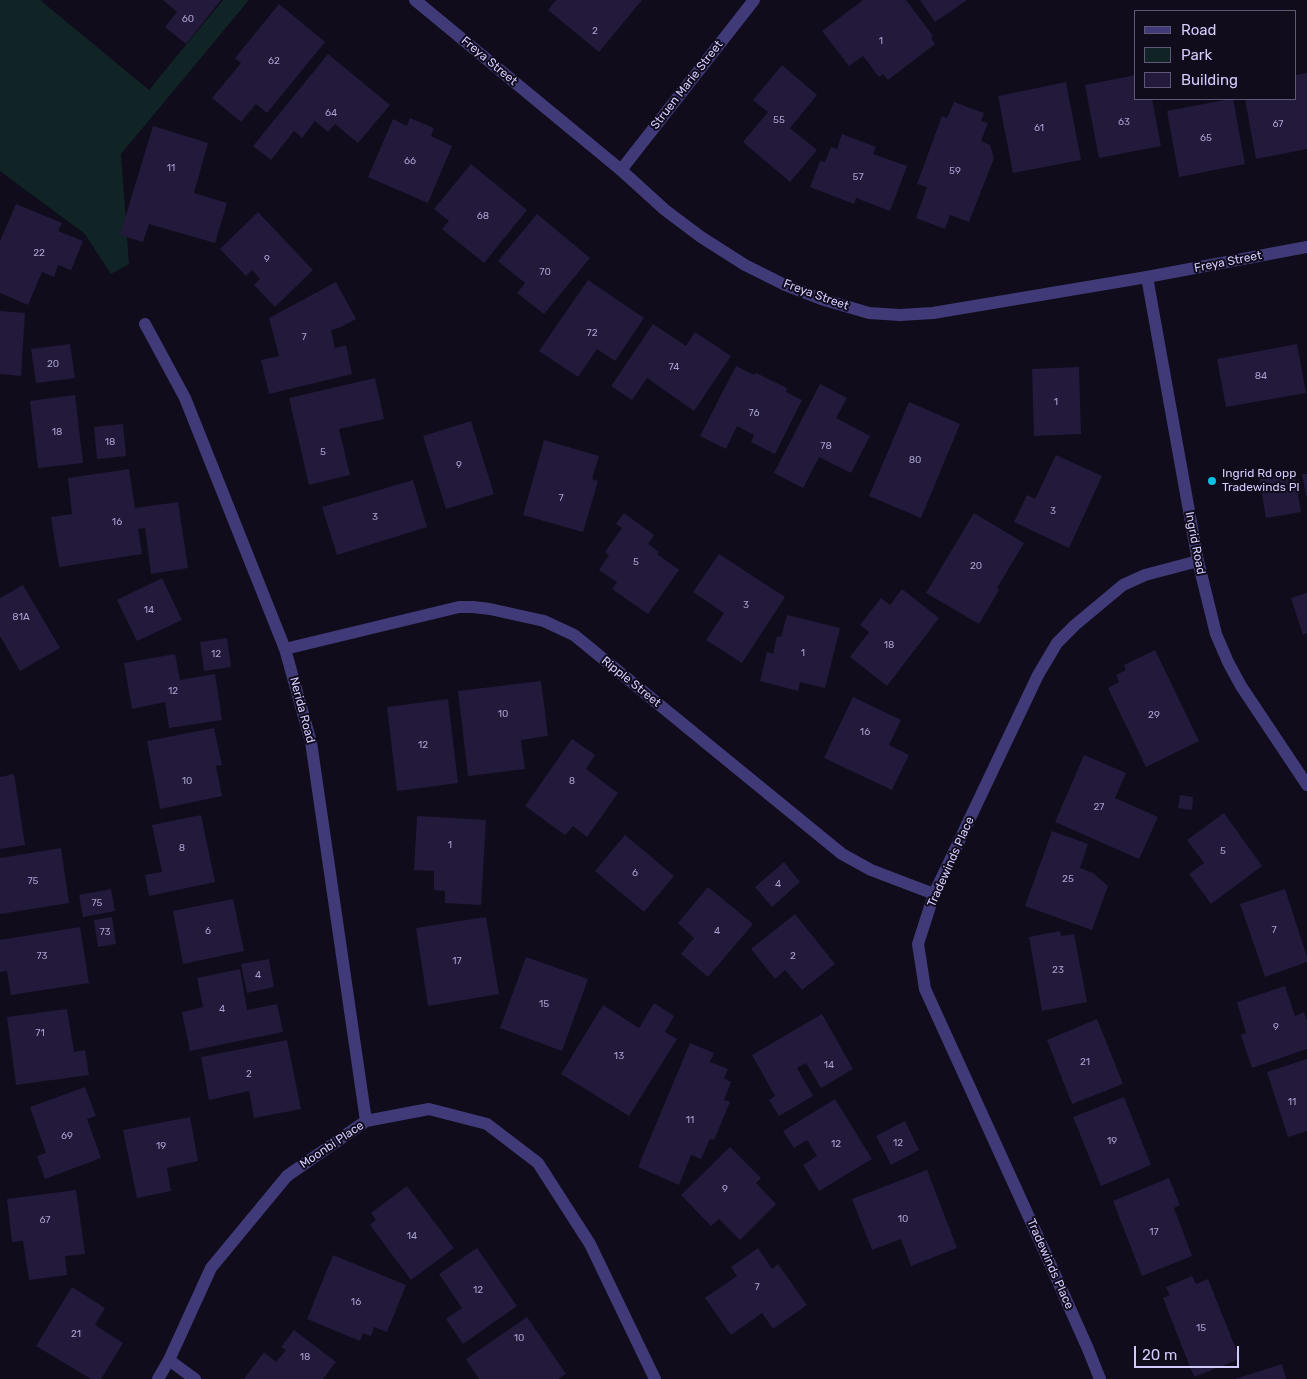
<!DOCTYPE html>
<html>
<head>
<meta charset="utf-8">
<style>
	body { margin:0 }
	#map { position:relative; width:1307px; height:1379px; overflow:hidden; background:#100c1c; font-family:Rubik,sans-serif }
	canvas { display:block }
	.legend { position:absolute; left:1134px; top:10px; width:162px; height:90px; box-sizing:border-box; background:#100c1c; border:1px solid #5e5876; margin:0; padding:6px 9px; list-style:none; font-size:15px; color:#d3cafc }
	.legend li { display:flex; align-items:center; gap:10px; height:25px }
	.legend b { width:25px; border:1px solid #5e5876 }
	.scale { position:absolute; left:1134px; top:1346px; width:105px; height:22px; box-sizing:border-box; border:2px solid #d3cafc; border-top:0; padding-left:6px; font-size:15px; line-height:18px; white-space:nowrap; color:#d3cafc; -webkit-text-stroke:4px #100c1c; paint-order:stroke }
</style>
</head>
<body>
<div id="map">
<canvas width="1307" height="1379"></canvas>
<ul class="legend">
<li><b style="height:6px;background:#403a78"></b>Road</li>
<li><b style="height:14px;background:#102425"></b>Park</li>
<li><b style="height:14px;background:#23193b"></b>Building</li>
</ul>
<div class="scale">20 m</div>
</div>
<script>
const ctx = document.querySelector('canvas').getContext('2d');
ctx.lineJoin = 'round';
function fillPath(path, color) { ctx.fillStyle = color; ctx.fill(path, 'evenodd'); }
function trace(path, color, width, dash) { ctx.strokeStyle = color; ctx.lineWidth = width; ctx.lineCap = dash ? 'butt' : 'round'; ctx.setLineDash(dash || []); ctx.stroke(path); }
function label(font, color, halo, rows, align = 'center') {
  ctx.font = font + ' Rubik,sans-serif'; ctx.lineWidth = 4; ctx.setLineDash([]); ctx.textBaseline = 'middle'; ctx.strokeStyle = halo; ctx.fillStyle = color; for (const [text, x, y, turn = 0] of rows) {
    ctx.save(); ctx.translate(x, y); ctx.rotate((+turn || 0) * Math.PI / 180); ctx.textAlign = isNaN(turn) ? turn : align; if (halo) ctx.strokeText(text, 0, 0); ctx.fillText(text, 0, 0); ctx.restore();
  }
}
const green = new Path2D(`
	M0,0H40L149,90L223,0H249L121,154L129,264L111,274L85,234L0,171Z`);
const building = new Path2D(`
	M163,0H221L186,44L165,27L177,12Z
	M556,0H642L599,52L548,10Z
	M863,0H906L933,36L931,38L935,44L888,80L883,74L879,77L863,56L849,66L822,31Z
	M920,0H967L935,22Z
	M279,4L325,42L267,113L256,104L241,122L212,98L241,63L235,58Z
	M328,54L390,105L358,143L335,124L328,132L315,121L302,138L294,131L271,160L253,146Z
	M782,65L817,95L790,128L817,150L790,182L743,142L768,112L753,100Z
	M1307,73V149L1256,159L1245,99H1296V75Z
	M1136,75V99H1152L1161,146L1099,158L1085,85Z
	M1066,82L1081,160L1013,173L998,96Z
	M1230,99H1233L1245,164L1179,177L1167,111Z
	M954,102L984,113L981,121L988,123L981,141L990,145L994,158L969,222L950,215L945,229L916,218L927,187L917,184L942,116L947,118Z
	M410,118L434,128L431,136L452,146L428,203L368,177L393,119L407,126Z
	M153,126L208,143L194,193L227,203L215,243L149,224L143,242L120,235Z
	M842,134L876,147L873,154L907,166L890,211L856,198L854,204L810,187L820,161L825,162L831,147L837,149Z
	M471,164L527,210L484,263L442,229L449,221L434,209Z
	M16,204L62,223L58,231L83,241L71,270L58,265L54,277L42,272L28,305L0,293V241Z
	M258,212L313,270L275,307L254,285L260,279L252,270L246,276L220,249Z
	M537,214L590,258L544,314L517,293L525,283L498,261Z
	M588,280L644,318L615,361L597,349L578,377L539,351Z
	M336,282L356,319L341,327L331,330L335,348L346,345L352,374L269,394L261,360L279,356L269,318Z
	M0,311L25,313L21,376L0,374Z
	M653,324L686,346L695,332L731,356L694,411L647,378L632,400L611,386Z
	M70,344L75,378L36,383L31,349Z
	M1297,344L1306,393L1226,407L1217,359Z
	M736,366L754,375L756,373L787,388L786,392L802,400L775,454L751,442L754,435L737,426L726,449L700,436Z
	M1079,367L1081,434L1034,436L1032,369Z
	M375,378L384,419L339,429L350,475L309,485L289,398Z
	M820,384L847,398L836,418L870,436L851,473L819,457L803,488L774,473Z
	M75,395L83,463L38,468L30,401Z
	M909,402L960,424L921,518L869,496Z
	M471,421L494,494L446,509L423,436Z
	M123,424L126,456L97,459L94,427Z
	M544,440L599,456L592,479L598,481L583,532L523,515Z
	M1056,455L1102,476L1069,548L1014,522L1027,495L1035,499Z
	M129,469L135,508L178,502L188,568L151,574L145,528L138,529L142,554L59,567L51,517L72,514L68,478Z
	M1294,472L1301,512L1266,518L1259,478Z
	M1302,474H1307V495H1306Z
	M413,480L427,527L337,555L322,507Z
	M624,513L654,535L648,544L659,552L657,554L679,570L648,614L612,589L617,582L599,570L609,555L605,552L622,528L616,524Z
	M974,513L1024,543L997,588L999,590L979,624L926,593Z
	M719,554L785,597L742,663L706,640L724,613L693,592Z
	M162,578L182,620L137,641L117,600Z
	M23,585L60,648L20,671L0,636V598Z
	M902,589L939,618L887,686L850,657L869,632L860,625L881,598L890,605Z
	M1307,593V633L1303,635L1291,598Z
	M787,615L840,628L825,688L800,682L798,691L760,681L767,652L773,654L777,636L781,637Z
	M227,638L231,667L204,671L200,642Z
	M1155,650L1199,741L1146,767L1108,688L1119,682L1116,675L1126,670L1124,665Z
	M175,654L180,680L215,674L222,720L169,728L165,702L132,709L124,663Z
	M541,681L548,736L521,740L525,769L468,776L458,691Z
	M853,697L901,720L889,745L909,755L892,790L824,758Z
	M448,699L458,783L397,791L387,707Z
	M214,728L222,765L216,766L222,796L160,809L147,741Z
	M572,739L595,755L586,769L618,793L587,837L573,826L565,835L525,806Z
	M1084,755L1126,773L1115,798L1158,817L1139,859L1055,822Z
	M14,774L25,845L0,849V777Z
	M1180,795L1193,797L1192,810L1178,808Z
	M1224,813L1262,866L1211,904L1189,874L1204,863L1187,840Z
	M201,815L215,882L149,896L145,875L162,872L152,825Z
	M417,816L486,820L481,905L445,903V891L434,890V871L414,870Z
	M1052,831L1088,844L1080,868L1093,873L1108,886L1092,930L1025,906Z
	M625,835L674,876L644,912L595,871Z
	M61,848L69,903L0,914V858Z
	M784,862L800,882L772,907L755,887Z
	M708,887L753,924L708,977L681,954L694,938L678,923Z
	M111,889L115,911L83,917L79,895Z
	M1285,889L1307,957V962L1265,977L1240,904Z
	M233,899L244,951L183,964L173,911Z
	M795,914L835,964L802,990L785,970L775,979L751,949Z
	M112,917L116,944L98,947L94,920Z
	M486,917L499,994L428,1006L416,928Z
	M80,927L89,983L11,995L7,971L0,972V940Z
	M1060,931L1061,936L1074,934L1087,1002L1042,1011L1029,937Z
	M526,957L588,979L562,1051L500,1028Z
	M269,959L274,987L247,993L241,964Z
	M240,969L247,1010L277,1004L283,1032L190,1051L182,1012L203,1007L197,978Z
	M1285,986L1295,1016L1304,1012L1307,1021V1049L1252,1068L1241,1035L1246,1033L1237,1002Z
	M654,1003L674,1016L665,1032L677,1039L629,1116L561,1074L603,1005L639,1028Z
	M67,1009L74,1052L85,1050L89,1075L16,1085L7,1017Z
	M822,1014L853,1069L821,1088L806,1063L797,1068L813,1096L779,1116L769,1100L775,1096L752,1055Z
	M1097,1019L1123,1084L1072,1104L1047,1040Z
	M287,1040L301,1109L254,1118L249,1091L209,1100L201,1057Z
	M690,1043L714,1053L710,1062L728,1069L724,1078L731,1082L724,1100L730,1102L714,1140L710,1139L701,1159L691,1155L679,1185L638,1167Z
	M1307,1059V1131L1288,1137L1267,1072Z
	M85,1087L96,1116L87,1119L101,1158L45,1179L37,1156L46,1153L30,1107Z
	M1124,1097L1151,1165L1101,1186L1073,1117Z
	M835,1099L872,1159L819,1191L803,1165L817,1156L807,1140L794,1148L783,1131Z
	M190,1117L198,1161L167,1168L171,1191L137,1198L123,1130Z
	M905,1121L919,1150L891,1165L876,1136Z
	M730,1147L761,1178L756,1183L776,1204L740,1240L719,1219L711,1226L681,1195Z
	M927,1170L957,1248L911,1266L901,1239L872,1250L852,1199Z
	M1169,1178L1180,1205L1174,1208L1192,1256L1142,1276L1113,1201Z
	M407,1186L454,1248L411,1280L370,1225L376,1220L371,1213Z
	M76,1190L85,1254L65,1256L67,1275L29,1280L23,1241L12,1242L7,1199Z
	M477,1248L517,1306L463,1344L446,1319L462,1308L439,1274Z
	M758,1248L772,1269L778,1264L807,1305L773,1329L762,1313L731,1335L705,1298L737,1276L731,1267Z
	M333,1255L406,1285L387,1332L374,1327L371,1336L363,1333L360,1341L307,1319Z
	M1192,1276L1196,1284L1208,1279L1240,1359L1194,1377L1163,1298L1170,1295L1166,1287Z
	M72,1287L105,1308L95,1325L123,1343L101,1379H91L36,1346Z
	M527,1317L566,1374L558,1379H479L466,1359Z
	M294,1330L336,1362L323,1379H244L264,1352L276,1362L286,1350L281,1347Z
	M1282,1364L1286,1379H1235Z`);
const minor = new Path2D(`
	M621,170L754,0
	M1147,277L1198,561L1216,634L1228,662L1241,686L1307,785
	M145,324L185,398L285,649L311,742L366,1121
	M285,649L459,607H473L490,609L544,621L574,635L842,854L871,870L934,894
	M169,1360L195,1379
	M158,1379L169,1360L211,1268L287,1176L366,1121L429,1109L487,1124L538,1163L590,1244L655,1379
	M1100,1379L1088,1349L1048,1259L925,989L918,944L934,894L1038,675L1057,643L1075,625L1123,585L1145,575L1198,561`);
const tertiary = new Path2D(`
	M415,0L621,170L665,210L701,237L745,265L785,285L821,299L869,313L900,315L933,313L1147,277L1307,247`);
const markers = [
	[1212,481,5,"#0dc0e4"]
];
const numberNames = [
	["60",188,19],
	["2",595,31],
	["1",881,41],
	["62",274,61],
	["64",331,113],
	["55",779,120],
	["63",1124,122],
	["67",1278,124],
	["61",1039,128],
	["65",1206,138],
	["66",410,161],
	["11",171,168],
	["59",955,171],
	["57",858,177],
	["68",483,216],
	["22",39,253],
	["9",267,259],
	["70",545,272],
	["72",592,333],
	["7",304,337],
	["20",53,364],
	["74",674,367],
	["84",1261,376],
	["1",1056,402],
	["76",754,413],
	["18",57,432],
	["18",110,442],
	["78",826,446],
	["5",323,452],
	["80",915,460],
	["9",459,465],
	["7",561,498],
	["3",1053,511],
	["3",375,517],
	["16",117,522],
	["5",636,562],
	["20",976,566],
	["3",746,605],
	["14",149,610],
	["81A",21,617],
	["18",889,645],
	["1",803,653],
	["12",216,654],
	["12",173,691],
	["10",503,714],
	["29",1154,715],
	["16",865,732],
	["12",423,745],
	["10",187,781],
	["8",572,781],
	["27",1099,807],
	["1",450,845],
	["8",182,848],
	["5",1223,851],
	["6",635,873],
	["25",1068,879],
	["75",33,881],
	["4",778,884],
	["75",97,903],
	["7",1274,930],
	["6",208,931],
	["4",717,931],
	["73",105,932],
	["73",42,956],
	["2",793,956],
	["17",457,961],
	["23",1058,970],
	["4",258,975],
	["15",544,1004],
	["4",222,1009],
	["9",1276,1027],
	["71",40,1033],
	["13",619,1056],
	["21",1085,1062],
	["14",829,1065],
	["2",249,1074],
	["11",1292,1102],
	["11",690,1120],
	["69",67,1136],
	["19",1112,1141],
	["12",898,1143],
	["12",836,1144],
	["19",161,1146],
	["9",725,1189],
	["10",903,1219],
	["67",45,1220],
	["17",1154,1232],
	["14",412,1236],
	["7",757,1287],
	["12",478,1290],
	["16",356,1302],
	["15",1201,1328],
	["21",76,1334],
	["10",519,1338],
	["18",305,1357]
];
const streetNames = [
	["Freya Street",489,61,40],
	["Struen Marie Street",687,85,-52],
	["Freya Street",1228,262,-11],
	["Freya Street",816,295,20],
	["Ingrid Road",1195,543,79],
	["Ripple Street",631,682,39],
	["Nerida Road",302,710,75],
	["Tradewinds Place",951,862,-66],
	["Moonbi Place",332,1145,-34],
	["Tradewinds Place",1050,1264,66]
];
const poiNames = [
	["Ingrid Rd opp",1222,474],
	["Tradewinds Pl",1222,488]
];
fillPath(green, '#102425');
fillPath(building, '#23193b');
trace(minor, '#403a78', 12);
trace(tertiary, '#403a78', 12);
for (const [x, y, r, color] of markers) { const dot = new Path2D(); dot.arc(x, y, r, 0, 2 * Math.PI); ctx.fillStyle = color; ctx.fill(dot); trace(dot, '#100c1c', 2); }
label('10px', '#a79ecc', null, numberNames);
label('12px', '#d3cafc', '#100c1c', streetNames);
label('12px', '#d3cafc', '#100c1c', poiNames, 'left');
</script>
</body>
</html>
